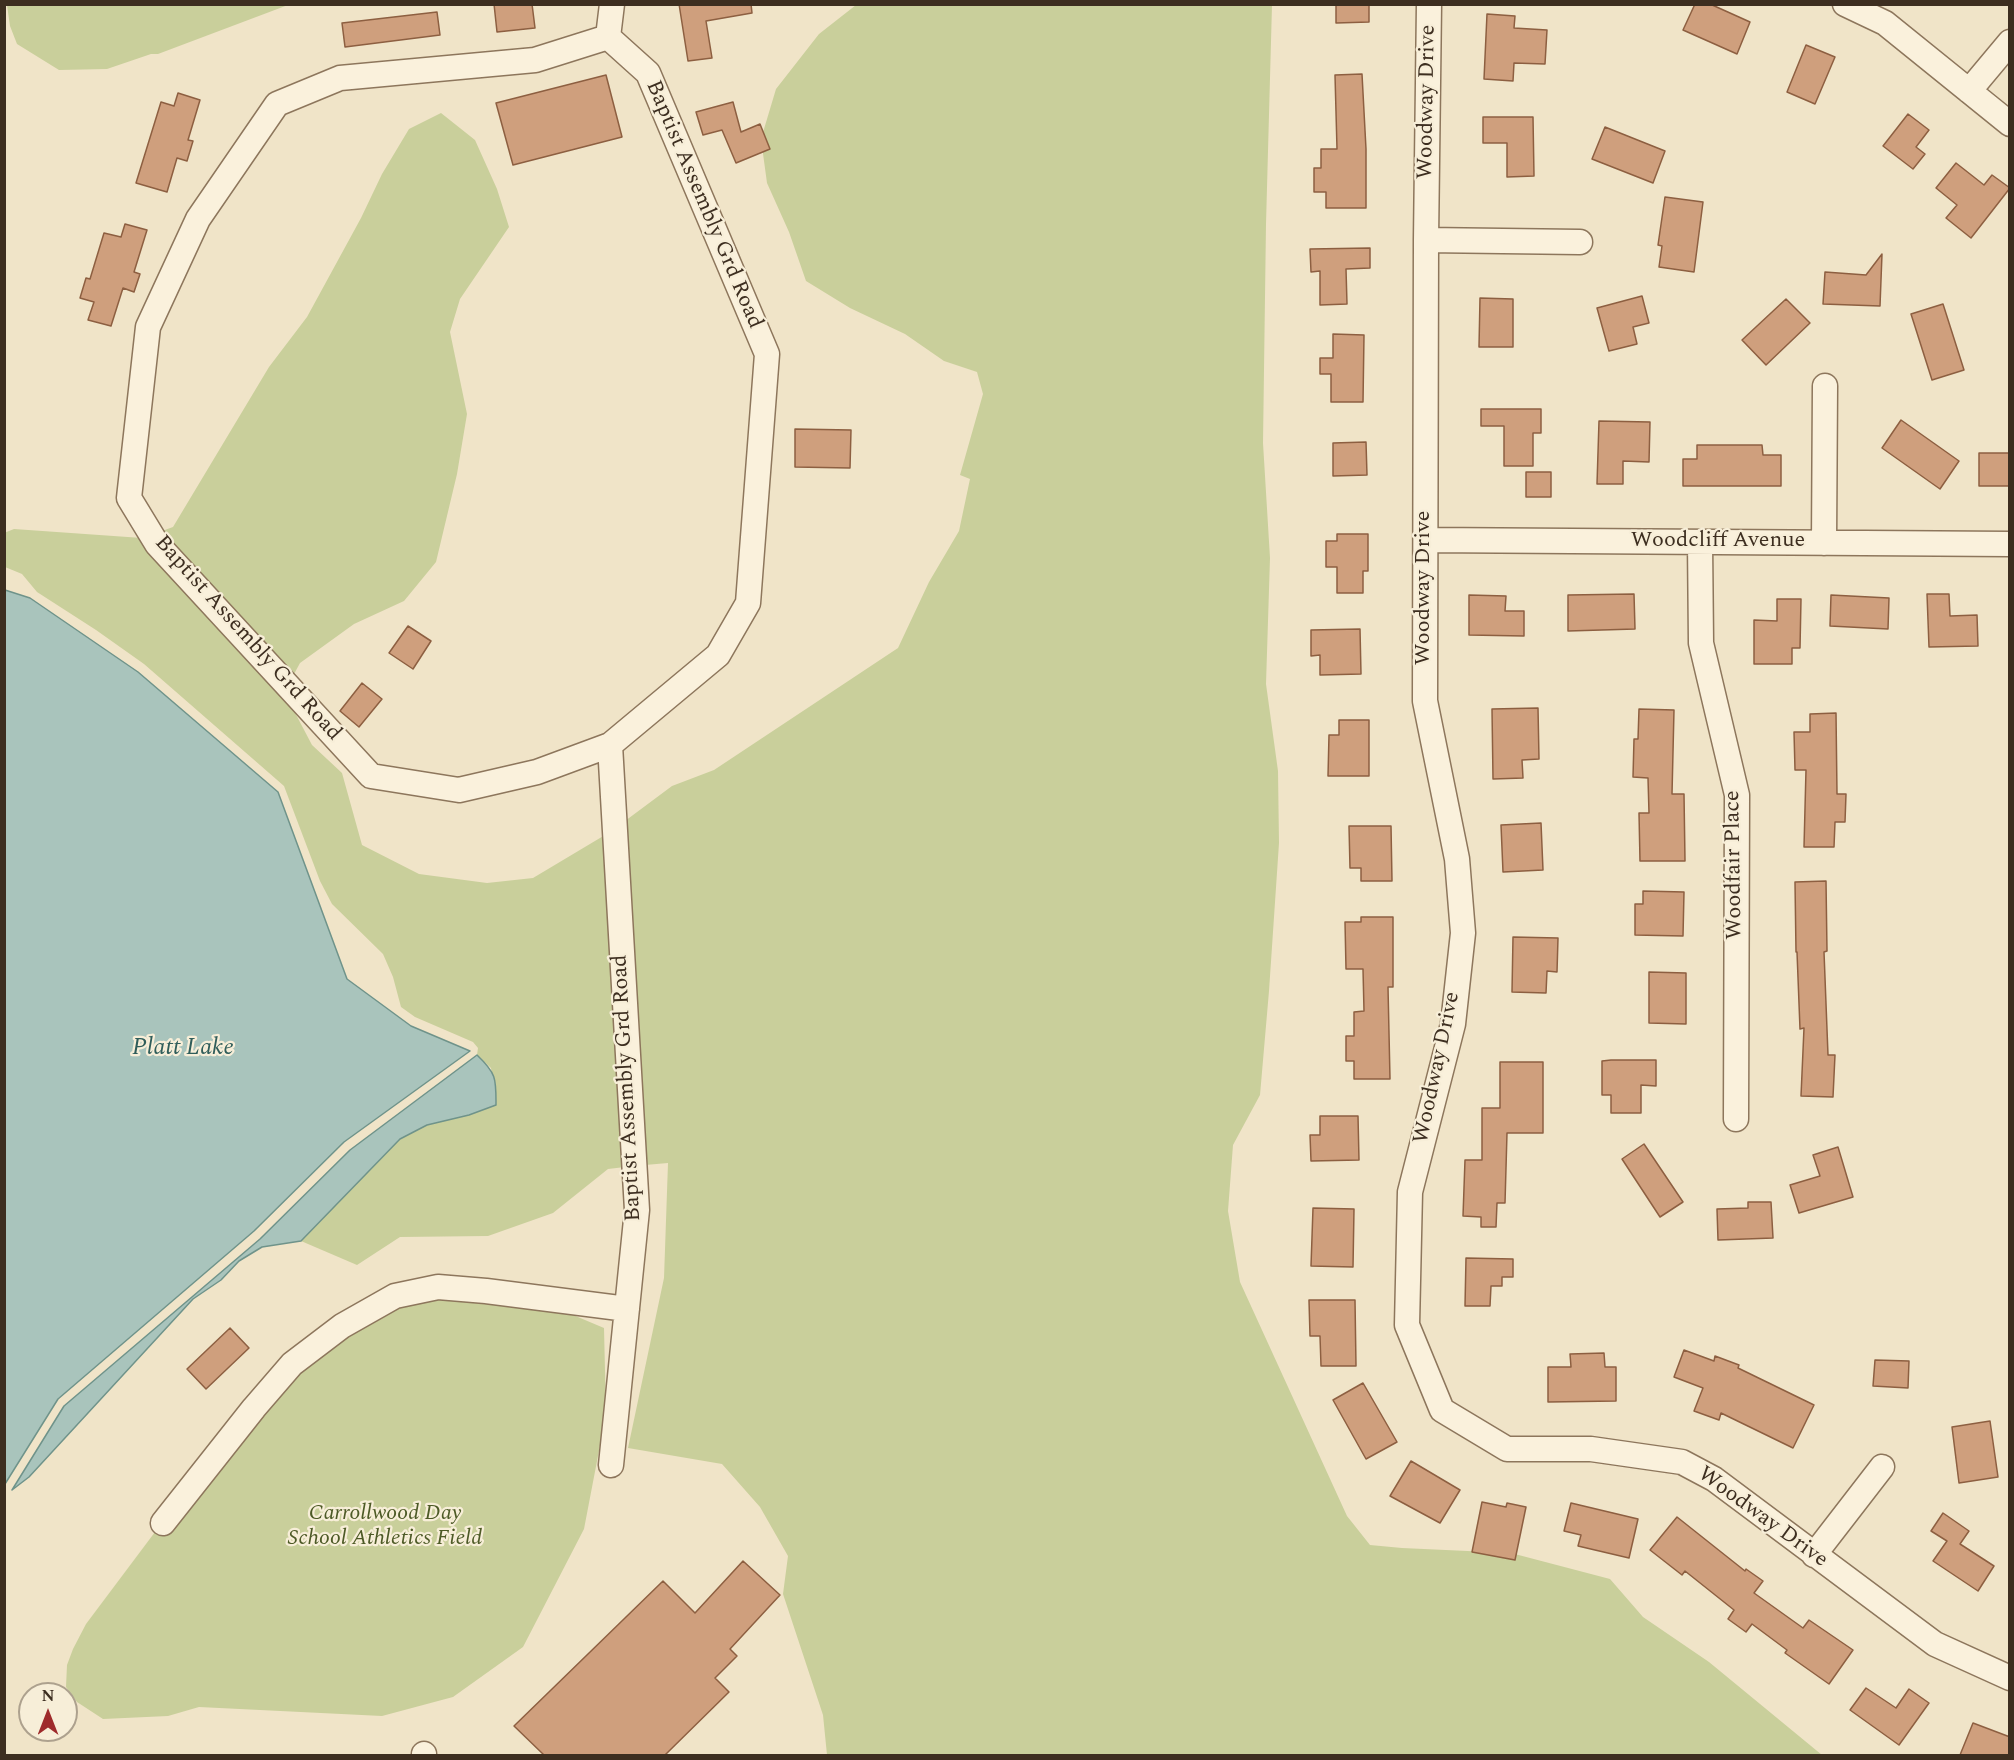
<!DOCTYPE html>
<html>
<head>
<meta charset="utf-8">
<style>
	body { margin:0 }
	#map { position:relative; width:2014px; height:1760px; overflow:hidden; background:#f0e4c8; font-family:Spectral,serif }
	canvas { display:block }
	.frame { position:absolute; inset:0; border:6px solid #3d2e20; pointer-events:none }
	.north { position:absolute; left:18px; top:1682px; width:60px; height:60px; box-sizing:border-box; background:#f7eed8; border:2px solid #ada18e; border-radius:50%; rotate:0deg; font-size:16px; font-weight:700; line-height:24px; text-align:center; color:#3d2e20 }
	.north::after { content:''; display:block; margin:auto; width:21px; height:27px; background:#9e2a2b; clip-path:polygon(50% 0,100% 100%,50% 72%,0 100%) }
</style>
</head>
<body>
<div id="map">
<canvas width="2014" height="1760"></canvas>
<div class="frame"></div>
<div class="north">N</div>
</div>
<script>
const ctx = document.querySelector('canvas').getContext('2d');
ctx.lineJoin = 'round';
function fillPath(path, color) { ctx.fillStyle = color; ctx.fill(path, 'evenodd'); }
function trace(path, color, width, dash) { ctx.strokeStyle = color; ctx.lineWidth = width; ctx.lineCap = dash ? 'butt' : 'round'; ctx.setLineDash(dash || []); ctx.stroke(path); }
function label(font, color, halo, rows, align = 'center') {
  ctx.font = font + ' Spectral,serif'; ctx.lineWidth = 4.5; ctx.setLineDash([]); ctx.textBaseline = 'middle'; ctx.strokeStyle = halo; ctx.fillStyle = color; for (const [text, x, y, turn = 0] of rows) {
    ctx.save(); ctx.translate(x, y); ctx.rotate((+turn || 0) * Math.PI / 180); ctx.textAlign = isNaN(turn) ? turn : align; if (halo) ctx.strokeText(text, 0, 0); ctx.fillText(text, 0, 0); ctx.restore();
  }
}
const green = new Path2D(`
	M7,5V4L288,5L158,54H151L107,69L59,70L17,44L10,26Z
	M856,5H1272L1266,224L1263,443L1270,558L1266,684L1278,771L1279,843L1269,991L1260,1095L1233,1145L1228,1211L1240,1282L1347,1516L1370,1545L1402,1548L1511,1553L1610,1579L1643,1617L1709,1662L1822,1755H827L823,1715L783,1594L788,1556L760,1507L722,1464L628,1448L664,1278L668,1163L645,1165L625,821L672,786L714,770L898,648L929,582L959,531L970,479L960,475L983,394L977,372L944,361L905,334L850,308L806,281L789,232L767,183L761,139L776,89L819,34Z
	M441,113L475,140L497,189L509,227L460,299L450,332L467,414L457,474L436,562L404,601L354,624L300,663L293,676L162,531L173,527L269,367L307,317L361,218L382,174L409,129Z
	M14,529L142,538L292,707L312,745L342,773L362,845L419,874L487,883L533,878L605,835L625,1167L608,1169L553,1213L488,1236L400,1237L357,1265L301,1241L400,1139L427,1125L468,1115L496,1105L491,1068L477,1055L478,1048L473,1042L415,1017L401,1007L393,977L383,954L332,904L320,881L284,786L144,664L96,630L37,592L22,574L5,567L4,533Z
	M415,1291L547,1304L604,1328L606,1414L584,1529L523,1647L453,1697L382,1716L199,1707L168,1716L103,1719L77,1702L66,1687L67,1665L73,1649L86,1624L176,1504L268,1391Z`);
const water = new Path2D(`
	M5,590L30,598L138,672L278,792L347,979L411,1026L470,1051L344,1142L254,1231L58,1399L5,1484Z
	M477,1055C497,1074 496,1079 496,1105L469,1115L427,1125L400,1139L301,1241L262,1247L239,1261L221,1280L193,1299L29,1477L12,1490L64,1406L260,1239L350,1150Z`);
const building = new Path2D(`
	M494,4H532L535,28L497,32Z
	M679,4H751L752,13L706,21L712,58L688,61Z
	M1336,4H1369V22L1336,23Z
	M1695,4H1710L1750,22L1737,54L1683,30Z
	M437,12L440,35L345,47L342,23Z
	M1487,14L1515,16L1514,28L1547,30L1545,64L1514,63L1513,81L1484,79Z
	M1806,45L1835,57L1815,104L1787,92Z
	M1362,74L1366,149V208H1326V192H1314V168H1321V149H1337L1335,75Z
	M606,75L622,137L513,165L496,103Z
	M178,93L200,100L188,140L193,141L187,161L177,158L167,192L136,183L161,102L174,106Z
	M733,102L741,132L760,124L770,149L736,163L722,130L703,135L696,112Z
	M1908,114L1929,130L1916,147L1925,154L1913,169L1883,146Z
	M1483,117H1533L1534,176L1507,177V143H1483Z
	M1605,127L1665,151L1653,183L1592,159Z
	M1956,163L1984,185L1992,175L2010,188L1971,238L1946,218L1957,205L1936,188Z
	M1665,197L1703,202L1694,272L1659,267L1662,246L1658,245Z
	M125,224L147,230L134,272L140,274L134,292L123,288L111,326L88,320L94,302L80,298L86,278L90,279L104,233L121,237Z
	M1370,248V268L1346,269L1347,304L1320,305V271L1311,272L1310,249Z
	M1882,254L1880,306L1823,304L1825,272L1866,275Z
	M1642,296L1649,323L1633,327L1637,344L1609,351L1597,308Z
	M1480,298L1513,299V347H1479Z
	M1786,299L1810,323L1766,365L1742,340Z
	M1943,304L1964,370L1932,380L1911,314Z
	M1333,334L1364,335L1363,402H1331V374H1320V358H1333Z
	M1481,409H1541V433H1533V466H1504V426H1481Z
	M1901,420L1959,461L1940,489L1882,448Z
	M1599,421L1650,422L1649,462L1623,461V484H1597Z
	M795,429L851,430L850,468L795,467Z
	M1366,442L1367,475L1333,476V443Z
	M1697,445H1762L1763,455H1781V486H1683V459H1697Z
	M1979,453H2010V486H1979Z
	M1526,472H1551V497H1526Z
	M1337,534H1368V571H1363V593H1337V567H1326V541H1337Z
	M1634,594L1635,629L1568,631V595Z
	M1927,594H1949L1950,616L1977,615L1978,646L1929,647Z
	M1469,595L1506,596L1505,611H1524V636L1469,635Z
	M1831,595L1889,598L1888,629L1830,626Z
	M1777,599H1801L1800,648H1792V664H1754V620L1777,621Z
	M408,626L431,641L413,669L389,653Z
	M1360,629L1361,674L1320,675V655L1311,656V630Z
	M362,683L382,699L359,727L340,711Z
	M1538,708L1539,759L1522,760L1523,778L1493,779L1492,709Z
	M1639,709L1674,710L1672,794H1684L1685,861H1640L1639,813H1649L1648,778L1633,777L1634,739H1638Z
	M1836,713L1837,794H1846L1845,822H1835L1834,847H1804L1806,770H1795L1794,732H1810V714Z
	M1339,720H1369V776H1328L1329,735H1339Z
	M1541,823L1543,870L1503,872L1501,825Z
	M1349,826H1391L1392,881H1361V868H1350Z
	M1826,881L1827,951L1824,952L1828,1055H1835L1833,1097L1801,1096L1804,1028L1800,1029L1797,952H1796L1795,882Z
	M1643,891L1684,892L1683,936L1635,935V904H1643Z
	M1361,917H1393V987H1388L1390,1079H1354V1061H1346V1036H1354V1012L1364,1011L1363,969H1346L1345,922H1361Z
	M1513,937L1558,938L1557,972L1547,971L1546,993L1512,992Z
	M1649,972L1686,973V1024L1649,1023Z
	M1611,1060H1656V1086L1641,1085V1113H1611V1095H1602V1061Z
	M1500,1062H1543V1133H1507L1505,1203H1497L1496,1227H1481V1217L1463,1216L1465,1160H1482V1108H1500Z
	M1320,1116H1358L1359,1160L1311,1161L1310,1135H1320Z
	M1644,1144L1683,1202L1660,1217L1622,1159Z
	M1838,1147L1853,1197L1799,1213L1790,1185L1820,1176L1813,1155Z
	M1748,1202H1771L1773,1238L1718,1240L1717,1209L1748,1208Z
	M1313,1208L1354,1209L1353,1267L1311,1266Z
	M1466,1258L1513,1259V1277H1502V1286H1491L1490,1306H1465Z
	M1309,1300H1355L1356,1366H1321L1320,1336H1310Z
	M230,1328L249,1348L206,1389L187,1369Z
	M1684,1350L1714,1361L1715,1356L1739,1365L1738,1368L1814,1405L1793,1448L1721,1413L1719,1420L1694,1411L1703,1388L1674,1377Z
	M1604,1353L1605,1367H1616V1401L1548,1402V1367H1571L1570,1354Z
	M1875,1360L1909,1361L1908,1388L1873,1386Z
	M1363,1383L1397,1442L1366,1459L1333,1400Z
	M1990,1421L1998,1477L1959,1483L1952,1427Z
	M1411,1461L1460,1490L1440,1523L1390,1496Z
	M1482,1502L1506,1507L1507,1503L1526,1507L1515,1560L1472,1552Z
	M1571,1503L1638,1519L1629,1558L1578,1546L1581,1535L1564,1531Z
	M1943,1513L1969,1531L1960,1544L1994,1566L1978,1591L1933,1561L1947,1541L1931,1531Z
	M1677,1517L1745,1571L1746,1569L1763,1581L1754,1593L1803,1628L1809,1620L1853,1650L1829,1684L1785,1653L1787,1650L1752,1624L1746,1632L1728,1619L1734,1610L1685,1571L1682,1575L1650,1550Z
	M743,1561L780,1595L730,1649L737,1656L715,1678L729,1692L665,1755H544L514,1726L663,1581L695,1613Z
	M1866,1688L1896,1708L1909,1689L1929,1703L1899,1745L1850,1710Z
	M1973,1723L2010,1737V1755H1960Z`);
const minor = new Path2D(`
	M1429,4L1426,240L1425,701L1457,859L1463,933L1453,1024L1410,1192L1407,1325L1442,1410L1507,1449H1591L1682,1462L1714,1479L1935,1644L2010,1678
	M1845,4L1885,23L2010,124
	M608,37L648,73L767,354L748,603L718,655L610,745L537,772L459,790L371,776L157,544L129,498L148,327L198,219L277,104L340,78L535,60Z
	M608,37L612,4
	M1969,91L2010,42
	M1426,240L1580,242
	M1426,540L2010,544
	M1700,542L1701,643L1737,795L1736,1119
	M1824,543L1825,386
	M610,745L637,1210L611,1465
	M163,1523L254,1408L292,1364L342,1326L395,1296L438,1287L486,1291L627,1309
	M1814,1555L1882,1467
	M424,1754V1756`);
const streetNames = [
	["Woodway Drive",1428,102,-89],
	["Baptist Assembly Grd Road",703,205,67],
	["Woodcliff Avenue",1718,542],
	["Woodway Drive",1425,588,-90],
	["Baptist Assembly Grd Road",247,639,48],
	["Woodfair Place",1735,865,-91],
	["Woodway Drive",1438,1068,-78],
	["Baptist Assembly Grd Road",628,1088,-93],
	["Woodway Drive",1762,1518,36]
];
const parkNames = [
	["Carrollwood Day",385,1515],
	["School Athletics Field",385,1540]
];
const waterNames = [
	["Platt Lake",183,1049]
];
fillPath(green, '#c9cf9b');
fillPath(water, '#a9c4bc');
trace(water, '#6f938a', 1.5);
fillPath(building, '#cf9f7d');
trace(building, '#8d5f41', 1.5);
trace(minor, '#8d765c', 27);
trace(minor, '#faf1dc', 24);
label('22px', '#3d2e20', '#f7eed8', streetNames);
label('italic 22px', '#4d5a26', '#f7eed8', parkNames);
label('italic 24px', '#2f5d5a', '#f7eed8', waterNames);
</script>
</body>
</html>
